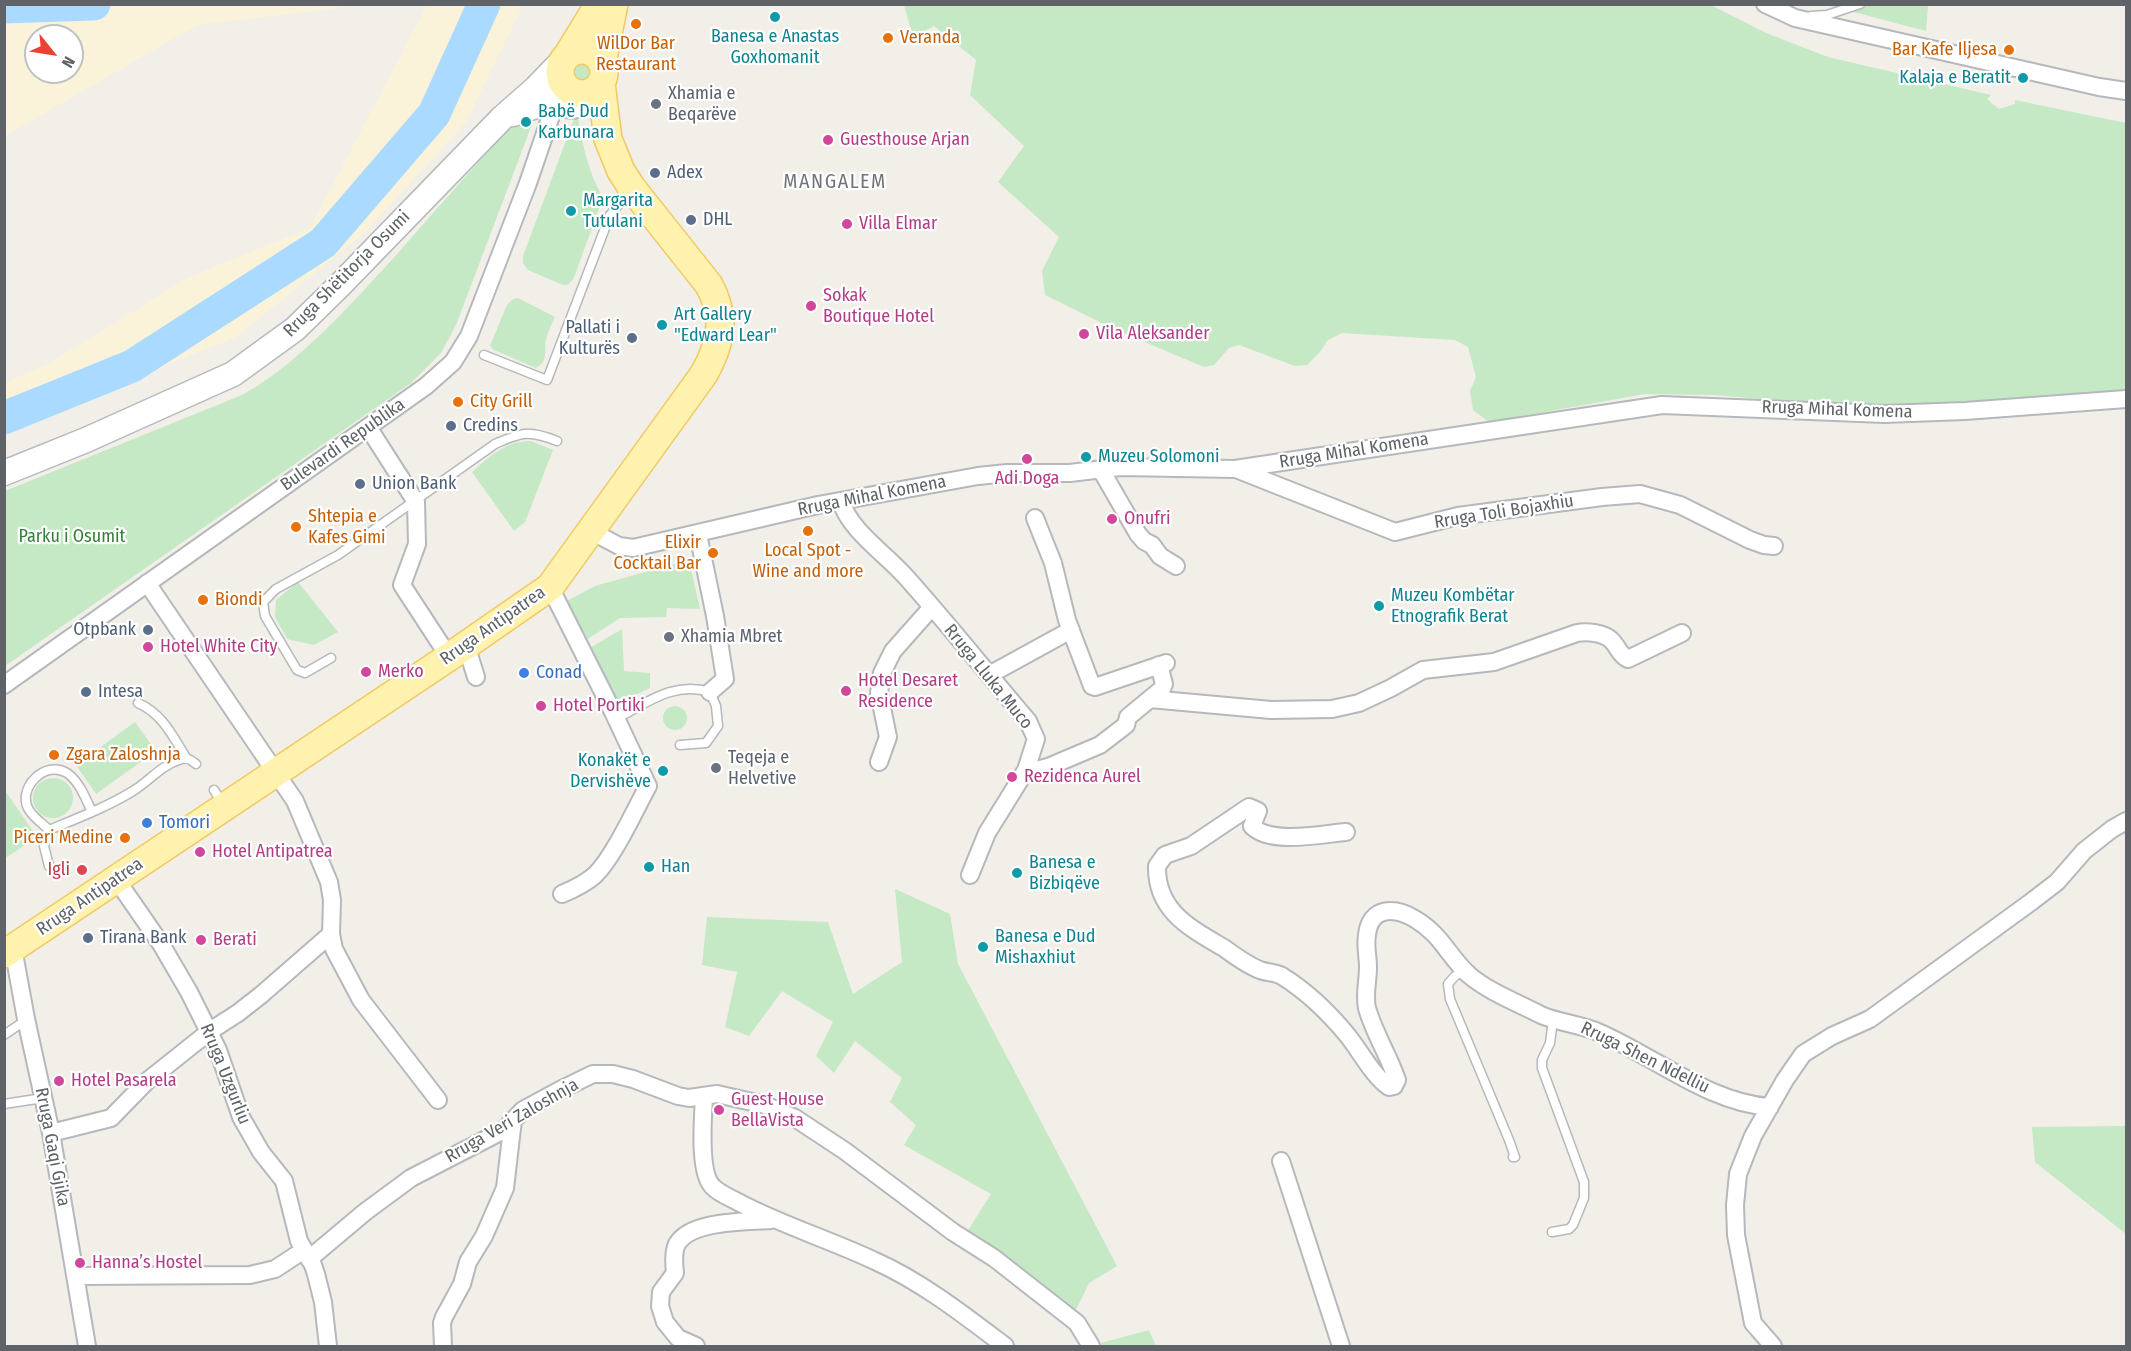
<!DOCTYPE html>
<html>
<head>
<meta charset="utf-8">
<style>
	body { margin:0 }
	#map { position:relative; width:2131px; height:1351px; overflow:hidden; background:#f1efe8; font-family:"Fira Sans Condensed",sans-serif }
	canvas { display:block }
	.frame { position:absolute; inset:0; border:6px solid #5f6368; pointer-events:none }
	.north { position:absolute; left:24px; top:24px; width:60px; height:60px; box-sizing:border-box; background:#fff; border:2px solid #bfc1c3; border-radius:50%; rotate:120deg; font-size:16px; font-weight:700; line-height:24px; text-align:center; color:#5f6368 }
	.north::after { content:''; display:block; margin:auto; width:21px; height:27px; background:#ea4335; clip-path:polygon(50% 0,100% 100%,50% 72%,0 100%) }
</style>
</head>
<body>
<div id="map">
<canvas width="2131" height="1351"></canvas>
<div class="frame"></div>
<div class="north">N</div>
</div>
<script>
const ctx = document.querySelector('canvas').getContext('2d');
ctx.lineJoin = 'round';
function fillPath(path, color) { ctx.fillStyle = color; ctx.fill(path, 'evenodd'); }
function trace(path, color, width, dash) { ctx.strokeStyle = color; ctx.lineWidth = width; ctx.lineCap = dash ? 'butt' : 'round'; ctx.setLineDash(dash || []); ctx.stroke(path); }
function label(font, color, halo, rows, align = 'center') {
  ctx.font = font + ' "Fira Sans Condensed",sans-serif'; ctx.lineWidth = 4.5; ctx.setLineDash([]); ctx.textBaseline = 'middle'; ctx.strokeStyle = halo; ctx.fillStyle = color; for (const [text, x, y, turn = 0] of rows) {
    ctx.save(); ctx.translate(x, y); ctx.rotate((+turn || 0) * Math.PI / 180); ctx.textAlign = isNaN(turn) ? turn : align; if (halo) ctx.strokeText(text, 0, 0); ctx.fillText(text, 0, 0); ctx.restore();
  }
}
const green = new Path2D(`
	M904,5H1711L1766,33L1828,57L1991,95L1987,99L1999,109L2015,104V100L2126,123V394L1898,409L1840,406L1715,395L1645,394L1489,422L1473,410L1470,391L1476,377L1468,347L1455,340L1342,333L1328,340L1319,353L1307,365L1295,366L1239,345L1229,348L1214,365L1204,367L1114,329L1045,295L1042,271L1059,237L998,182L1024,146L970,95L976,60L934,26L913,37Z
	M1827,5H1928L1926,31Z
	M569 71a12 12 0 1 1 24 0a12 12 0 1 1-24 0Z
	M577,111C582,142 587,170 603,198L573,280L567,285H563L528,270L523,263V256Z
	M517,119H534L456,325L441,353L411,383L5,666V491L242,395C299,364 354,301 398,253C437,208 477,164 517,119Z
	M518,298L555,317C552,323 549,329 547,336C542,348 551,359 536,368L494,350L490,346L507,305L513,299Z
	M531,441L553,450L525,522L514,531L472,472C490,456 506,441 531,441Z
	M689,560L700,609L667,608L666,617L620,618L583,642L565,602L595,586Z
	M298,582L338,632L314,645L287,639L275,617L276,600Z
	M622,629L624,671L650,673V688L616,704L588,649Z
	M663 718a12 12 0 1 1 24 0a12 12 0 1 1-24 0Z
	M135,722L156,751L96,794L76,765Z
	M33 798a20 20 0 1 1 40 0a20 20 0 1 1-40 0Z
	M4,789L37,837L7,857L4,853Z
	M895,889L950,914L958,964L1117,1266L1089,1283L1075,1312L965,1235L991,1194L904,1145L916,1125L890,1102L902,1078L855,1041L834,1073L816,1056L833,1022L782,991L749,1036L725,1027L737,972L702,965L707,917L828,922L853,994L902,962Z
	M2126,1126V1234L2035,1162L2032,1127Z
	M1149,1330L1156,1346H1102L1101,1343Z`);
const sand = new Path2D(`
	M5,4H363V5L197,25L5,136ZM36,36H72V72H36Z
	M427,5H523L466,122L365,232L236,337L5,430V383L48,364L189,277L310,228Z`);
const river = new Path2D(`
	M4,7L94,4
	M4,418L132,366L323,243L434,114L484,4`);
const lane = new Path2D(`
	M1811,16L1827,15L1860,4
	M484,355L547,380L610,215L630,191
	M331,658L305,673L297,670L265,616L263,602L276,589L338,555L495,444C522,432 529,430 557,441
	M138,703C163,714 173,737 187,759
	M616,719C648,702 674,681 710,692L716,706L718,726L706,743L680,745
	M214,790L223,804
	M49,830C43,824 34,818 29,810C16,789 45,759 67,773C79,781 86,799 92,812
	M49,866L44,846L49,830C78,818 107,807 133,791C149,781 162,765 179,760C186,757 190,759 196,764
	M1463,969L1462,972L1455,976L1448,984L1450,999L1509,1140L1515,1157H1513
	M4,1035L26,1020
	M4,1104L43,1098
	M1552,1232L1569,1229L1573,1225L1584,1198V1182L1542,1068V1060L1550,1043L1553,1020`);
const street = new Path2D(`
	M1765,4L1795,18L2099,87L2126,91
	M547,99C558,108 571,113 584,107
	M368,427L416,502L417,544L402,585L449,657
	M1236,469L1395,532L1458,516L1602,497L1640,494L1680,505L1750,540L1764,545L1774,546
	M1101,470L1138,534L1144,541L1152,545L1160,556L1176,566
	M841,501C849,530 886,554 906,577C948,624 987,673 1028,721L1036,739L1026,770L987,833L970,875
	M1035,518L1053,563L1067,620L1092,686L1095,687L1166,663
	M591,531L619,546L633,548L818,505L978,476L1007,473H1070L1120,467L1235,469L1662,405L1884,414L1965,411L2126,399
	M698,534L715,616L725,679L710,692
	M147,583L295,801L329,882L332,900L331,934L334,949L361,1000L438,1100
	M550,587L614,714L648,786C635,810 613,858 595,875C585,884 574,889 562,894
	M466,645L476,677
	M989,675L1071,630
	M4,685L426,386L453,362L469,336L528,183L555,104
	M1150,699L1271,710L1332,709L1359,703L1391,688L1423,670L1494,662L1577,633C1587,631 1604,633 1611,640C1618,646 1619,655 1628,659L1682,633
	M879,762L888,737L879,693L882,673L893,651L932,607
	M1024,773L1048,767L1100,745L1126,725L1128,717L1162,689L1164,684L1159,665
	M1346,832C1322,834 1270,845 1252,826L1258,811L1249,807L1191,846L1165,855L1157,866C1156,911 1190,928 1224,948C1235,956 1247,965 1260,970C1267,973 1275,972 1282,976C1306,991 1330,1014 1348,1036C1360,1051 1373,1076 1389,1087L1394,1086L1397,1080C1389,1056 1374,1033 1367,1008C1364,994 1368,982 1368,967C1368,957 1365,946 1367,935C1370,906 1395,907 1415,919C1442,935 1448,956 1469,975C1489,992 1518,1003 1541,1015C1560,1023 1579,1024 1598,1032C1654,1056 1709,1103 1770,1107
	M116,879L161,944L189,992L218,1050L241,1117L261,1152L284,1181L299,1241L313,1265L316,1274L323,1302L328,1346
	M13,948L26,1019L51,1133L87,1346
	M704,1097C703,1117 698,1173 713,1187C720,1194 731,1198 740,1203C784,1226 831,1240 875,1261C922,1282 964,1315 1005,1346
	M51,1133L111,1118L146,1082L210,1031L238,1013L261,995L331,934
	M1281,1161L1341,1346
	M309,1259L365,1212L411,1178L504,1130L523,1110L560,1090L593,1074H613L633,1079L678,1096L689,1098L717,1094L765,1105L795,1118L845,1151L953,1232L994,1258L1077,1323L1091,1346
	M76,1276L250,1275L275,1269L304,1250
	M443,1346L442,1323L444,1317L462,1284L468,1262L484,1236L505,1188L513,1120
	M696,1346L678,1338L665,1322L660,1306L661,1292L675,1273C674,1264 673,1252 677,1244C691,1220 746,1222 771,1220
	M1773,1346L1753,1323L1736,1235L1735,1205L1738,1174L1753,1136L1785,1080L1803,1054L1832,1036L1870,1019L2031,902L2057,882L2084,851L2112,829L2126,821`);
const secondary = new Path2D(`
	M513,114L573,93
	M4,473L86,440L233,374L295,329L340,285L502,118L536,88L567,56`);
const primary = new Path2D(`
	M560 72a22 22 0 1 1 44 0a22 22 0 1 1-44 0Z
	M567,56L599,4
	M602,63L614,4
	M4,954L449,657L550,587L704,374C721,343 727,318 709,285L632,188L621,171L608,139L601,83`);
const markers = [
	[775,17,6,"#0f9aa8"],
	[636,24,6,"#e8710a"],
	[888,38,6,"#e8710a"],
	[2009,50,6,"#e8710a"],
	[2023,78,6,"#0f9aa8"],
	[656,104,6,"#6b7280"],
	[526,122,6,"#0f9aa8"],
	[828,140,6,"#d1479c"],
	[655,173,6,"#5c6f8a"],
	[571,211,6,"#0f9aa8"],
	[691,220,6,"#5c6f8a"],
	[847,224,6,"#d1479c"],
	[811,306,6,"#d1479c"],
	[662,325,6,"#0f9aa8"],
	[1084,334,6,"#d1479c"],
	[632,338,6,"#5c6f8a"],
	[458,402,6,"#e8710a"],
	[451,426,6,"#5c6f8a"],
	[1086,457,6,"#0f9aa8"],
	[1027,459,6,"#d1479c"],
	[360,484,6,"#5c6f8a"],
	[1112,519,6,"#d1479c"],
	[296,527,6,"#e8710a"],
	[808,531,6,"#e8710a"],
	[713,553,6,"#e8710a"],
	[203,600,6,"#e8710a"],
	[1379,606,6,"#0f9aa8"],
	[148,630,6,"#5c6f8a"],
	[669,637,6,"#6b7280"],
	[148,647,6,"#d1479c"],
	[366,672,6,"#d1479c"],
	[524,673,6,"#3f7fe0"],
	[846,691,6,"#d1479c"],
	[86,692,6,"#5c6f8a"],
	[541,706,6,"#d1479c"],
	[54,755,6,"#e8710a"],
	[716,768,6,"#6b7280"],
	[663,771,6,"#0f9aa8"],
	[1012,777,6,"#d1479c"],
	[147,823,6,"#3f7fe0"],
	[125,838,6,"#e8710a"],
	[200,852,6,"#d1479c"],
	[649,867,6,"#0f9aa8"],
	[82,870,6,"#e0444e"],
	[1017,873,6,"#0f9aa8"],
	[88,938,6,"#5c6f8a"],
	[201,940,6,"#d1479c"],
	[983,947,6,"#0f9aa8"],
	[59,1081,6,"#d1479c"],
	[719,1110,6,"#d1479c"],
	[80,1263,6,"#d1479c"]
];
const cultureNames = [
	["Banesa e Anastas",775,37,"center"],
	["Goxhomanit",775,58,"center"],
	["Kalaja e Beratit",2011,78,"right"],
	["Babë Dud",538,112],
	["Karbunara",538,133],
	["Margarita",583,201],
	["Tutulani",583,222],
	["Art Gallery",674,315],
	["\"Edward Lear\"",674,336],
	["Muzeu Solomoni",1098,457],
	["Muzeu Kombëtar",1391,596],
	["Etnografik Berat",1391,617],
	["Konakët e",651,761,"right"],
	["Dervishëve",651,782,"right"],
	["Banesa e",1029,863],
	["Bizbiqëve",1029,884],
	["Han",661,867],
	["Banesa e Dud",995,937],
	["Mishaxhiut",995,958]
];
const foodNames = [
	["Veranda",900,38],
	["WilDor Bar",636,44,"center"],
	["Restaurant",636,65,"center"],
	["Bar Kafe Iljesa",1997,50,"right"],
	["City Grill",470,402],
	["Shtepia e",308,517],
	["Kafes Gimi",308,538],
	["Elixir",701,543,"right"],
	["Cocktail Bar",701,564,"right"],
	["Local Spot -",808,551,"center"],
	["Wine and more",808,572,"center"],
	["Biondi",215,600],
	["Zgara Zaloshnja",66,755],
	["Piceri Medine",113,838,"right"]
];
const worshipNames = [
	["Xhamia e",668,94],
	["Beqarëve",668,115],
	["Xhamia Mbret",681,637],
	["Teqeja e",728,758],
	["Helvetive",728,779]
];
const hotelNames = [
	["Guesthouse Arjan",840,140],
	["Villa Elmar",859,224],
	["Sokak",823,296],
	["Boutique Hotel",823,317],
	["Vila Aleksander",1096,334],
	["Adi Doga",1027,479,"center"],
	["Onufri",1124,519],
	["Hotel White City",160,647],
	["Merko",378,672],
	["Hotel Desaret",858,681],
	["Residence",858,702],
	["Hotel Portiki",553,706],
	["Rezidenca Aurel",1024,777],
	["Hotel Antipatrea",212,852],
	["Berati",213,940],
	["Hotel Pasarela",71,1081],
	["Guest House",731,1100],
	["BellaVista",731,1121],
	["Hanna’s Hostel",92,1263]
];
const serviceNames = [
	["Adex",667,173],
	["DHL",703,220],
	["Pallati i",620,328,"right"],
	["Kulturës",620,349,"right"],
	["Credins",463,426],
	["Union Bank",372,484],
	["Otpbank",136,630,"right"],
	["Intesa",98,692],
	["Tirana Bank",100,938]
];
const streetNames = [
	["Rruga Shëtitorja Osumi",347,274,-45],
	["Rruga Mihal Komena",1837,410,2],
	["Bulevardi Republika",343,445,-35],
	["Rruga Mihal Komena",1354,451,-9],
	["Rruga Mihal Komena",872,496,-11],
	["Rruga Toli Bojaxhiu",1504,512,-9],
	["Rruga Antipatrea",493,626,-35],
	["Rruga Lluka Muco",988,677,51],
	["Rruga Antipatrea",90,897,-34],
	["Rruga Shen Ndelliu",1645,1058,26],
	["Rruga Uzgurliu",225,1074,68],
	["Rruga Veri Zaloshnja",512,1121,-30],
	["Rruga Gaqi Gjika",52,1147,79]
];
const parkNames = [
	["Parku i Osumit",72,537]
];
const shopNames = [
	["Conad",536,673],
	["Tomori",159,823]
];
const healthNames = [
	["Igli",70,870]
];
const neighbourhoodNames = [
	["MANGALEM",835,182]
];
fillPath(green, '#c5e8c5');
fillPath(sand, '#fbf3d9');
trace(river, '#aadaff', 33);
trace(lane, '#b5b8bc', 11);
trace(street, '#b5b8bc', 20);
trace(secondary, '#b6babf', 27);
trace(primary, '#f2c960', 30);
trace(lane, '#fff', 8);
trace(street, '#fff', 16);
trace(secondary, '#fff', 24);
trace(primary, '#fff2af', 27);
for (const [x, y, r, color] of markers) { const dot = new Path2D(); dot.arc(x, y, r, 0, 2 * Math.PI); ctx.fillStyle = color; ctx.fill(dot); trace(dot, '#fff', 2); }
label('18px', '#0d838f', '#fff', cultureNames, 'left');
label('18px', '#c56008', '#fff', foodNames, 'left');
label('18px', '#5b616d', '#fff', worshipNames, 'left');
label('18px', '#b23c85', '#fff', hotelNames, 'left');
label('18px', '#4e5e75', '#fff', serviceNames, 'left');
label('18px', '#5f6368', '#fff', streetNames);
label('18px', '#348238', '#fff', parkNames);
label('18px', '#366cbe', '#fff', shopNames, 'left');
label('18px', '#be3a42', '#fff', healthNames, 'right');
ctx.letterSpacing = '1.5px';
label('20px', '#70757a', '#fff', neighbourhoodNames);
ctx.letterSpacing = '0px';
</script>
</body>
</html>
